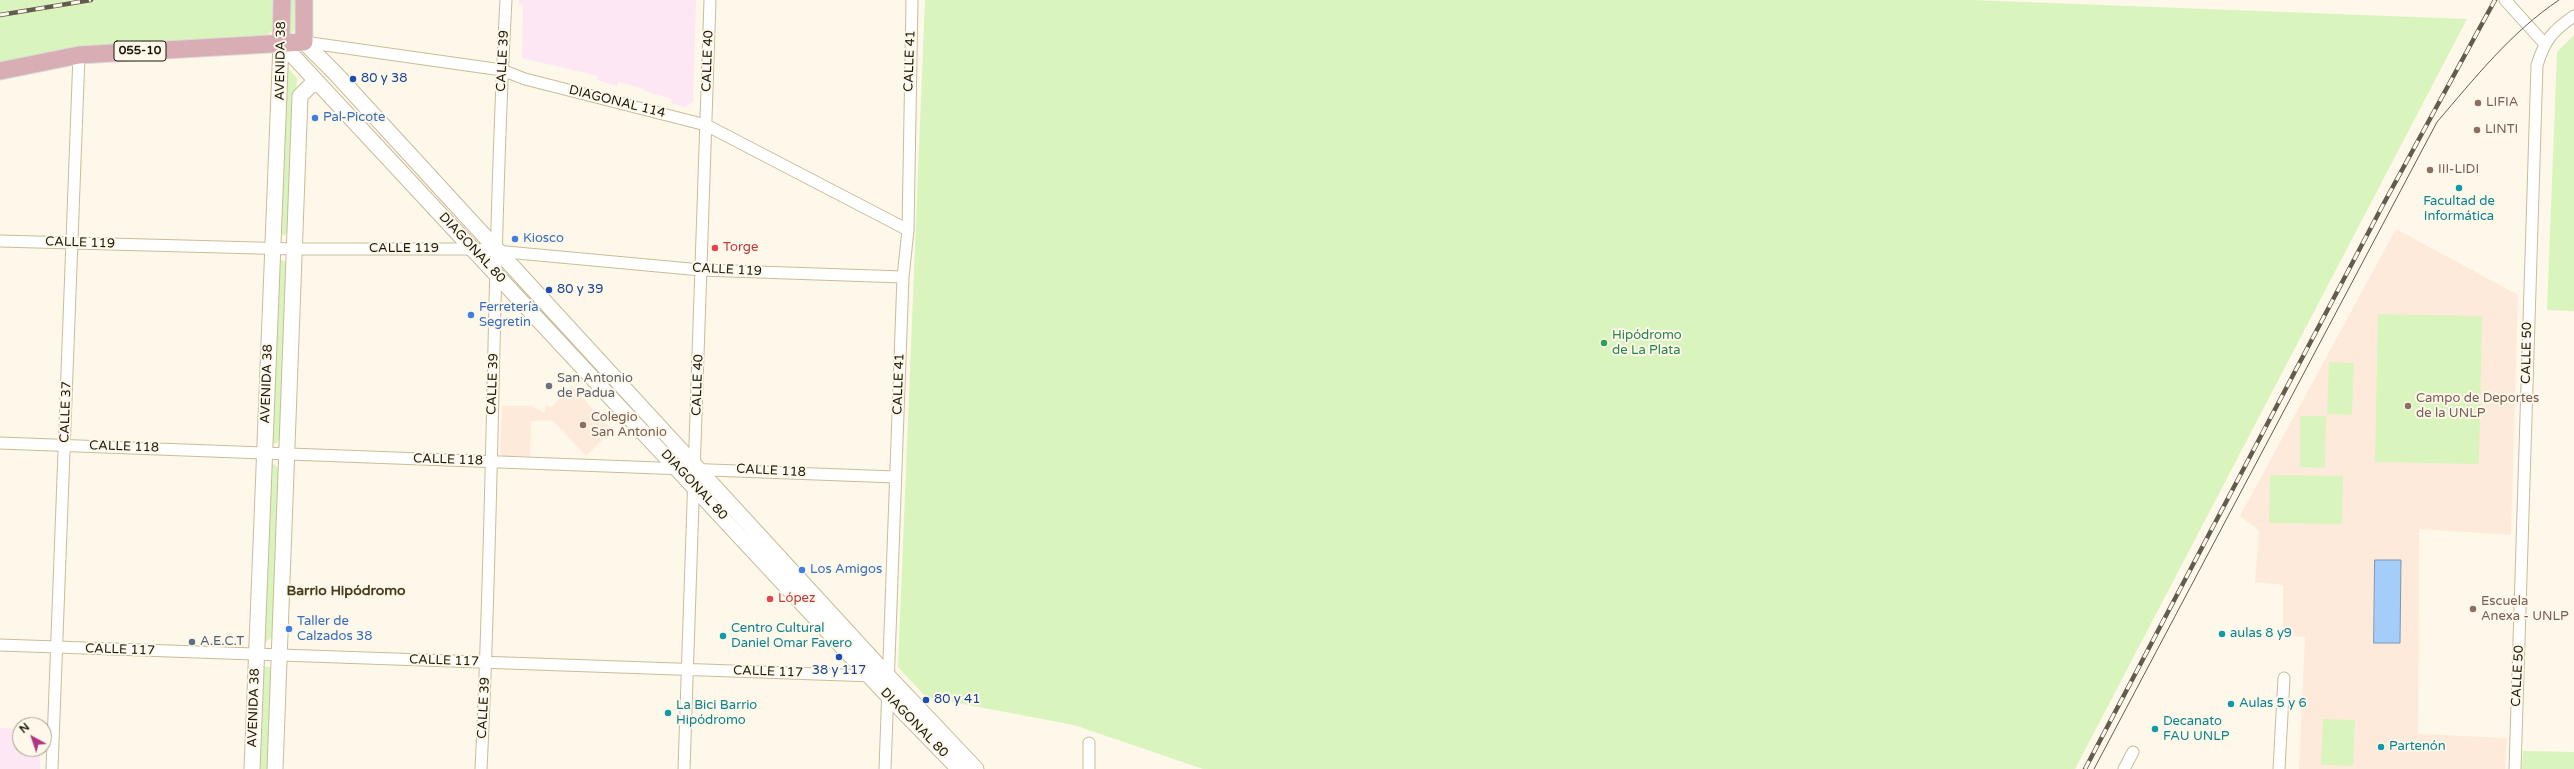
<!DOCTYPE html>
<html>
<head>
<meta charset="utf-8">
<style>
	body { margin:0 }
	#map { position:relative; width:2574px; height:769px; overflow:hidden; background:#fdf8e9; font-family:"Varela Round",sans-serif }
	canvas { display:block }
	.north { position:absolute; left:12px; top:717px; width:40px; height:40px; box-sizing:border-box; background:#fdf8e9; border:1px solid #a39e90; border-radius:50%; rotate:320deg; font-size:11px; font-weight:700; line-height:16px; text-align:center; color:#1d180b }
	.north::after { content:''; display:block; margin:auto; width:14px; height:18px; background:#b23381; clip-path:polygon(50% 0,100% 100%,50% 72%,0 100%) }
</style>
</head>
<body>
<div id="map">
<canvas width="2574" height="769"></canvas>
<div class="north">N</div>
</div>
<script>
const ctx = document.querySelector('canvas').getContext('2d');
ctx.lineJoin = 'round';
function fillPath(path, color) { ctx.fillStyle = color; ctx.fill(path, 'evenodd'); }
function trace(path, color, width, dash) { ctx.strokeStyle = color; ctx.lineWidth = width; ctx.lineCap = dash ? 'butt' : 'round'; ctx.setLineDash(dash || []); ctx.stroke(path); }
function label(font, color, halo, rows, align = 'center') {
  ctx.font = font + ' "Varela Round",sans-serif'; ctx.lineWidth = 4; ctx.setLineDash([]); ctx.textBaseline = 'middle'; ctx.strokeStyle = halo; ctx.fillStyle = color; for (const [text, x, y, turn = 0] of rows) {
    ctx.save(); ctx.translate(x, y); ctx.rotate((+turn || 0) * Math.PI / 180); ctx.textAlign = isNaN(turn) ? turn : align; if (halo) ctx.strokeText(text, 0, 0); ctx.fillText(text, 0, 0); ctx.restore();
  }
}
const education = new Path2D(`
	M2396,229L2518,295L2511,535L2419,529L2418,734L2507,738L2505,769H2299L2305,637L2283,636V585L2255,582L2259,530L2240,516Z
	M572,386L612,430L586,456L553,421H531L530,456H503L500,453L502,406H532L544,413L546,405L551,407Z`);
const medical = new Path2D(`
	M519,0H696L693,102L685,107L671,103L672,99L644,91V89L618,82L617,86L597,80L598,76L522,58L523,5L519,4Z
	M0,728L20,729V749H40V769H0Z`);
const green = new Path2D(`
	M0,0H277V25L263,40L0,64Z
	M286,0H295L294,30L290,36L285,29Z
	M925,0H1971L2467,19L2075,769H1203L1074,725L926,697L898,667Z
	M2574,35V311L2547,310L2557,52Z
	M287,67L297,78L289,231L284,236L278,231Z
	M282,260L288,264L281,438L275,444L268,439L277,264Z
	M2378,314L2482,316L2479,464L2375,462Z
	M2329,362L2354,363L2352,415L2327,414Z
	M2300,416H2326L2325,468L2300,467Z
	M274,464L279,469L273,636L266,642L261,636L267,468Z
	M2270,475L2343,476L2342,524L2269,523Z
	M267,666L273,669L268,769H256L260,670Z
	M2323,719L2355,720L2353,766L2321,765Z
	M2523,751L2574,752V769H2522Z`);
const water = new Path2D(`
	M2375,560H2401L2400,643H2374Z`);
const minor = new Path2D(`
	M2505,0L2544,43
	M304,42L502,70L525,79L706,125L908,230
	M0,241L294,249H474L701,270L903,277
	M0,443L895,477
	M0,645L873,676
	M52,769L79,55
	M481,769C494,513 492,256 506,0
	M684,769L710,0
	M885,769L903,277L908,230L912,0
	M1089,769V743
	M2124,769L2133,752
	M2279,769L2284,678
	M2515,769L2537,65C2545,40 2552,31 2574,16`);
const secondary = new Path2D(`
	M304,42L335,73L888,676L976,769
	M281,43L888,696L959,769
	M252,769L281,43
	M275,769L300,96L313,83L321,86`);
const primary = new Path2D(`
	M281,43L282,0
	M0,71L79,55L304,42V0`);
const tram = new Path2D(`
	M2094,769L2437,122C2474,79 2511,32 2559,0`);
const rail = new Path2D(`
	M0,15L91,0
	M2085,769L2384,203L2495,0`);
const markers = [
	[353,79,4,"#1a4fb4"],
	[2478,103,4,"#8d6e63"],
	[315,118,4,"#3f7fe0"],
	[2477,130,4,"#8d6e63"],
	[2430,170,4,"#8d6e63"],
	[2459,188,4,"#0f9aa8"],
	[515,239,4,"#3f7fe0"],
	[715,248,4,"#e0444e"],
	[549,290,4,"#1a4fb4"],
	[471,315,4,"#3f7fe0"],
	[1604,343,4,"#2e9e5b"],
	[549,386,4,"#6b7280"],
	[2408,406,4,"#8d6e63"],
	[583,425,4,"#8d6e63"],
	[802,570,4,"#3f7fe0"],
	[770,599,4,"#e0444e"],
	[2473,609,4,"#8d6e63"],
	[289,629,4,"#3f7fe0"],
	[2222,634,4,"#0f9aa8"],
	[723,636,4,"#0f9aa8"],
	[192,642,4,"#5c6f8a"],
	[839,657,4,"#1a4fb4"],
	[926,700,4,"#1a4fb4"],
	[2231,704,4,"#0f9aa8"],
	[668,713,4,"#0f9aa8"],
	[2155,729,4,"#0f9aa8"],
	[2381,747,4,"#0f9aa8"]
];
const shields = [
	[140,51,52]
];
const shieldNames = [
	["055-10",140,51]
];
const streetNames = [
	["AVENIDA 38",281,61,-89],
	["CALLE 39",503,61,-87],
	["CALLE 40",708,61,-88],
	["CALLE 41",910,61,-88],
	["DIAGONAL 114",617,102,14],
	["CALLE 119",80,243,2],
	["DIAGONAL 80",472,248,47],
	["CALLE 119",404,249],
	["CALLE 119",727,270,3],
	["CALLE 50",2527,353,-89],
	["AVENIDA 38",267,384,-88],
	["CALLE 39",493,384,-88],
	["CALLE 41",899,384,-88],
	["CALLE 40",698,385,-88],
	["CALLE 37",66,412,-88],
	["CALLE 118",124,447,2],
	["CALLE 118",448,460,2],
	["CALLE 118",771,471,3],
	["DIAGONAL 80",694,485,47],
	["CALLE 117",120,650,2],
	["CALLE 117",444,661,2],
	["CALLE 117",768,672,2],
	["CALLE 50",2518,676,-87],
	["AVENIDA 38",254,708,-88],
	["CALLE 39",484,708,-87],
	["DIAGONAL 80",914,723,46]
];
const transitNames = [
	["80 y 38",361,79],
	["80 y 39",557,290],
	["38 y 117",839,671,"center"],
	["80 y 41",934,700]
];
const educationNames = [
	["LIFIA",2486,103],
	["LINTI",2485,130],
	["III-LIDI",2438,170],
	["Campo de Deportes",2416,399],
	["de la UNLP",2416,414],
	["Colegio",591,418],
	["San Antonio",591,433],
	["Escuela",2481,602],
	["Anexa - UNLP",2481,617]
];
const shopNames = [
	["Pal-Picote",323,118],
	["Kiosco",523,239],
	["Ferretería",479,308],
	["Segretin",479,323],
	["Los Amigos",810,570],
	["Taller de",297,622],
	["Calzados 38",297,637]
];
const cultureNames = [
	["Facultad de",2459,202,"center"],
	["Informática",2459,217,"center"],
	["Centro Cultural",731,629],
	["Daniel Omar Favero",731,644],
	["aulas 8 y9",2230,634],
	["Aulas 5 y 6",2239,704],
	["La Bici Barrio",676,706],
	["Hipódromo",676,721],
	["Decanato",2163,722],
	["FAU UNLP",2163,737],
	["Partenón",2389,747]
];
const healthNames = [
	["Torge",723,248],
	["López",778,599]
];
const leisureNames = [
	["Hipódromo",1612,336],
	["de La Plata",1612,351]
];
const worshipNames = [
	["San Antonio",557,379],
	["de Padua",557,394]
];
const serviceNames = [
	["A.E.C.T",200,642]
];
const neighbourhoodNames = [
	["Barrio Hipódromo",346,591]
];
fillPath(education, '#feeada');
fillPath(medical, '#fde7f5');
fillPath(green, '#daf4be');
fillPath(water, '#a5cdfa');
trace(water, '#7c97b2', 1);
trace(minor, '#c8bc99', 13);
trace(secondary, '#c8bc99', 17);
trace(primary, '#dbdad8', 19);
trace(minor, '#fff', 11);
trace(secondary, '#fff', 15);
trace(primary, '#d8adb3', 17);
trace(tram, '#615c4e', 1);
trace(rail, '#615c4e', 4.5);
trace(rail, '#fdf8e9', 3, [9]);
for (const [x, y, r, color] of markers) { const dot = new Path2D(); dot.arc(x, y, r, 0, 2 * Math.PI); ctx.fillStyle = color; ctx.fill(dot); trace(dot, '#fdf8e9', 1.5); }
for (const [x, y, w] of shields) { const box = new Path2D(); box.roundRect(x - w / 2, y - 10, w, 20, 3); ctx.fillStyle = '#fdf8e9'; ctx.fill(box); trace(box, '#1d180b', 1); }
label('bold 12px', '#1d180b', null, shieldNames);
label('13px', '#1d180b', '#fdf8e9', streetNames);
label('13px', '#164399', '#fdf8e9', transitNames, 'left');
label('13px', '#785e54', '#fdf8e9', educationNames, 'left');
label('13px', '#366cbe', '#fdf8e9', shopNames, 'left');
label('13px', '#0d838f', '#fdf8e9', cultureNames, 'left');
label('13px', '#be3a42', '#fdf8e9', healthNames, 'left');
label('13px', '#27864d', '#fdf8e9', leisureNames, 'left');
label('13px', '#5b616d', '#fdf8e9', worshipNames, 'left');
label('13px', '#4e5e75', '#fdf8e9', serviceNames, 'left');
label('bold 14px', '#473d1d', '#fdf8e9', neighbourhoodNames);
</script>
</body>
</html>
